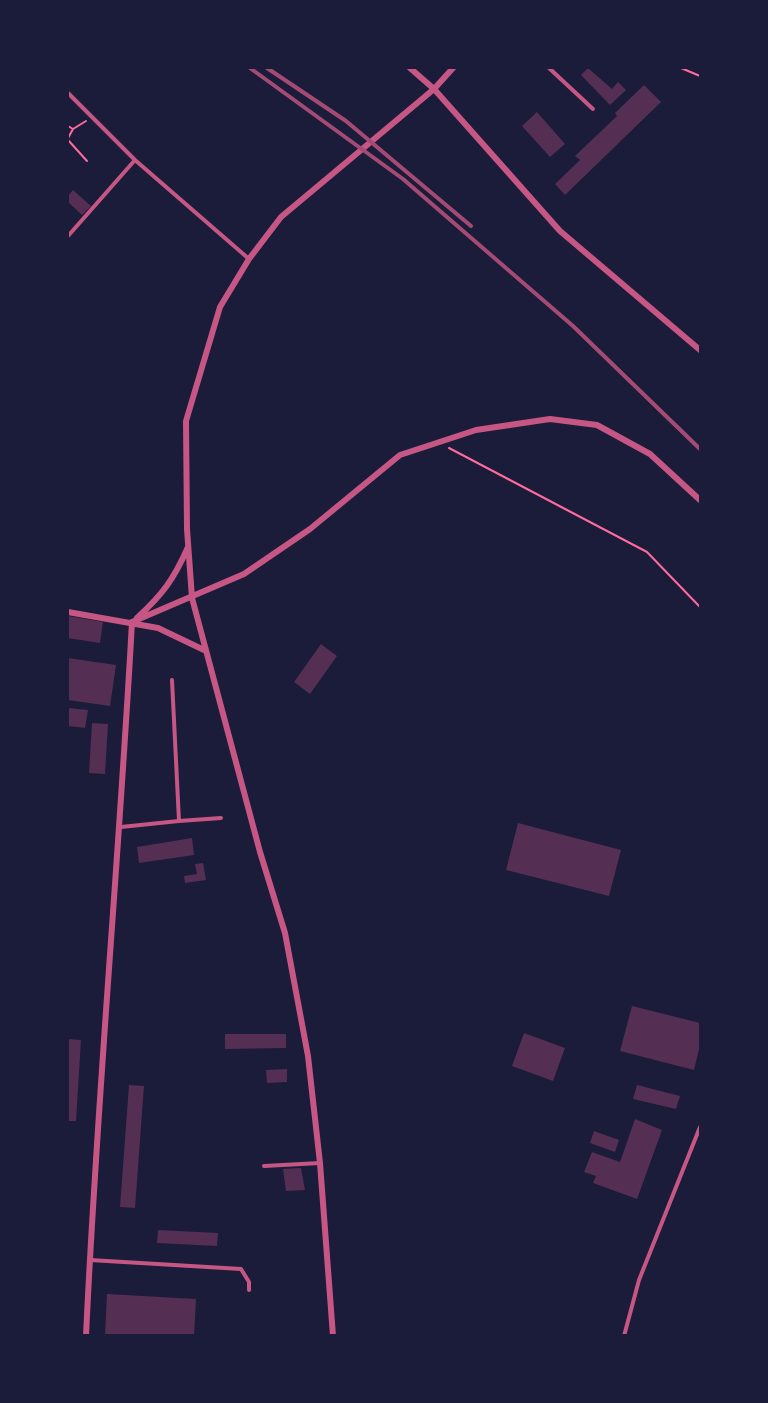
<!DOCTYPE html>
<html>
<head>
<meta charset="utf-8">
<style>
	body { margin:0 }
	#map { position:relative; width:768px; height:1403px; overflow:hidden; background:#1b1b3a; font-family:"Work Sans",sans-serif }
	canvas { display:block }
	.frame { position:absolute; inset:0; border:69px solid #1b1b3a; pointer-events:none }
</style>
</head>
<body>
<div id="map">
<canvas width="768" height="1403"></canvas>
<div class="frame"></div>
</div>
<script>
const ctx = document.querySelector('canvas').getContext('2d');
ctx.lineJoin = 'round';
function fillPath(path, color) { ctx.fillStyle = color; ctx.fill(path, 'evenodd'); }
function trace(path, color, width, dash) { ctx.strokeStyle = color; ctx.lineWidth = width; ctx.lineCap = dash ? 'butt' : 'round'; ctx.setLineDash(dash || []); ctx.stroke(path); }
const building = new Path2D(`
	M588,68L612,89L618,82L626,90L610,105L581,75Z
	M644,85L661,102L565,195L555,184L580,160L575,156L617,116L615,113Z
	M537,112L565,144L550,157L522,126Z
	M73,190L91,206L82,215L68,202V196Z
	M68,616L103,622L100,643L68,638Z
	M321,644L337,656L310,694L294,682Z
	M68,658L116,665L110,706L68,700Z
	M68,708L88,710L85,728L68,726Z
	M92,723L108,724L105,774L89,773Z
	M518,823L621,850L609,896L506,870Z
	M192,838L194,855L139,863L137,847Z
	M203,863L206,880L185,883L184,876L197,874L195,864Z
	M632,1006L700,1023V1045L694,1070L620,1051Z
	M524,1033L565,1048L553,1081L512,1066Z
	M225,1034H286V1048L225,1049Z
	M68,1039L81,1040L76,1121H68Z
	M287,1069V1082L267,1083L266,1070Z
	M129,1085L144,1086L135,1208L120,1207Z
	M637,1085L680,1096L676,1109L633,1099Z
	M635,1119L662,1130L637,1199L593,1183L596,1176L584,1172L592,1152L620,1162Z
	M594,1131L619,1140L615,1152L590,1143Z
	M301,1168L305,1190L286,1191L283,1169Z
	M158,1230L218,1233L217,1246L157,1243Z
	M107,1294L196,1299L194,1336H105Z`);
const path = new Path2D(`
	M681,68L700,76
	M68,126L73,129L86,121
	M68,138L73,129
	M68,140L87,161
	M449,448L647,552L700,607`);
const service = new Path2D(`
	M549,68L593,109
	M68,93L135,160L249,259
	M68,236L135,160
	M179,821L221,818
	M121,827L179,821L172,680
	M264,1166L320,1163
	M90,1260L241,1269L249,1282V1290
	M624,1336L639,1280L700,1127`);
const minor = new Path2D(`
	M410,68L434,89L560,231L700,350
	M68,612L158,628L204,650
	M137,618C163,594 174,579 188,547
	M132,622L244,574L310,529L400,455L476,430L550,419L597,425L650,454L700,500
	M86,1336C97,1098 119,860 132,622
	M333,1336L320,1163L308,1056L285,933L260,852L192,598L187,529L186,421L220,307L249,259L281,217L434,89L453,68`);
const rail = new Path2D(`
	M250,68L403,179L573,326L700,449
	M267,68L346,121L471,226`);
fillPath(building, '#542f53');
trace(path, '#ff6b9d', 2);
trace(service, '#c65784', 4);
trace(minor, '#c65784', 6);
trace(rail, '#a44b75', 4);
</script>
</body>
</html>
